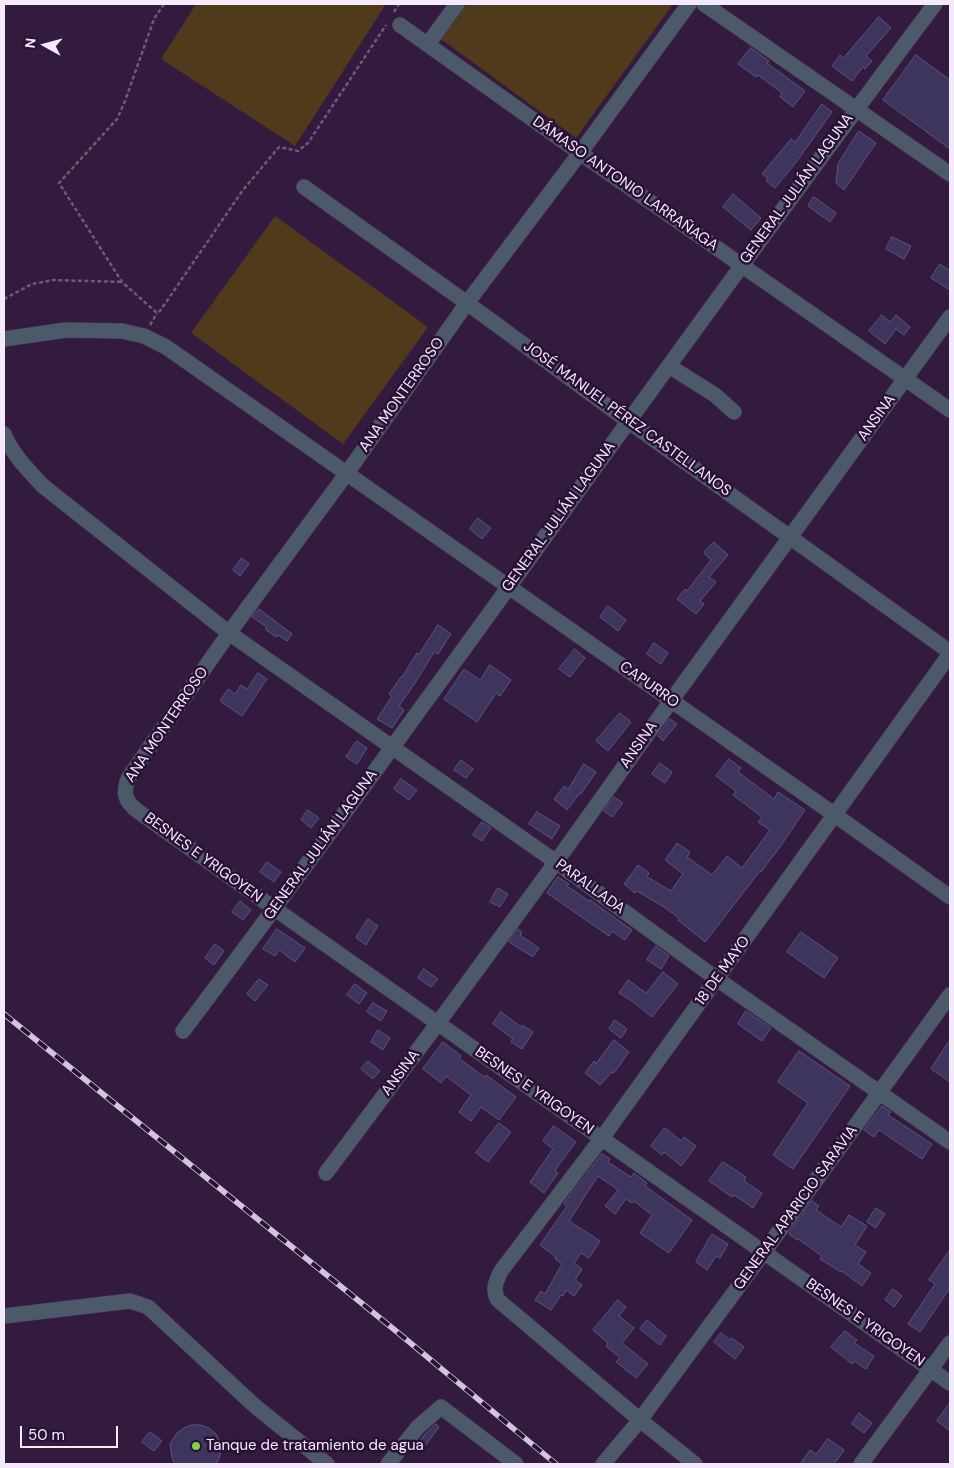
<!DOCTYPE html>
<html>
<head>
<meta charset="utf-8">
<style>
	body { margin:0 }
	#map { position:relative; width:954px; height:1468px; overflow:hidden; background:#321b3e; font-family:"DM Sans",sans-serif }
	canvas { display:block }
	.frame { position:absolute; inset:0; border:5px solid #f5e9fc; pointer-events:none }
	.north { position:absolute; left:20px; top:20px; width:50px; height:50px; -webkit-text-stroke:4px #281134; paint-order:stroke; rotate:277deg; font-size:14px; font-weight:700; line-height:20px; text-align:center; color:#f5e9fc }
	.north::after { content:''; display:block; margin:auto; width:18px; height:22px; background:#f5e9fc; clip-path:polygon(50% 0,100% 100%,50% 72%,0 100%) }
	.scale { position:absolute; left:20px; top:1426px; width:98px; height:22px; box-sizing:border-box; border:2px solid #f5e9fc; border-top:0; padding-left:6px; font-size:15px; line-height:18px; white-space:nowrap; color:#f5e9fc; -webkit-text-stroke:4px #281134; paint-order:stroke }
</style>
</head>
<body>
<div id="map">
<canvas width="954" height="1468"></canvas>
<div class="frame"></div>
<div class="north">N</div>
<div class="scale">50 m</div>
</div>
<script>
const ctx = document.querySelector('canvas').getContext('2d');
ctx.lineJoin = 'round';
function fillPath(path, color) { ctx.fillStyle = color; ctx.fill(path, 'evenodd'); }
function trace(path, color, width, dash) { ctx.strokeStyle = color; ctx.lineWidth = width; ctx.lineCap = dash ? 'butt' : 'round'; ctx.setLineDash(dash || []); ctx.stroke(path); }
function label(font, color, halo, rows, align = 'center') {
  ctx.font = font + ' "DM Sans",sans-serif'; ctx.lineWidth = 5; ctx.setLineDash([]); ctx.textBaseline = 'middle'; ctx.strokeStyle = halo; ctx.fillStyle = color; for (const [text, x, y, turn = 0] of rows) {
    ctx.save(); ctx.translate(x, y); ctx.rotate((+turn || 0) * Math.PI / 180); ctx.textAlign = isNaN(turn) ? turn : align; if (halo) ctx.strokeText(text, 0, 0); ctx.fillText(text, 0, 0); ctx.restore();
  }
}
const green = new Path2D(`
	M196,4H386L295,146L161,59Z
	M467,4H673L576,138L441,39Z
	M275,216L428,327L343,444L191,333Z`);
const building = new Path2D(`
	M879,17L891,28L866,56L872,61L865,69L863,67L852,81L832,66L840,55L843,58Z
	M751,48L769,61L767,63L805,91L793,107L780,97L782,93L758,75L756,77L738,64Z
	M916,55L950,80V149L883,100Z
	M822,104L832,112L797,161L775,188L766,181L768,178L762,174L791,139L795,142Z
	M859,131L876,143L844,190L836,183L838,164Z
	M733,194L761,218L751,230L723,207Z
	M814,197L836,213L830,222L808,206Z
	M892,237L911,246L904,259L886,249Z
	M940,264L950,271V290L931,278Z
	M882,315L890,322L896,315L910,327L904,335L896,329L885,344L869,331Z
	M478,518L491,528L482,539L470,529Z
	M714,542L728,555L709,577L716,582L700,601L704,604L696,614L677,599L685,589L687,591L711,560L704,553Z
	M242,558L249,564L240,576L233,570Z
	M608,606L626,620L618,631L600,617Z
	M259,609L292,634L287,641L278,635L276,637L265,629L267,627L252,617Z
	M438,625L451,634L438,654L434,652L415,683L399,706L404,710L392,728L377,719L392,696L389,694L401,677H402L417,653L419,654Z
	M654,643L668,653L661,664L647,654Z
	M575,649L585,658L570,677L559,669Z
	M490,665L511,680L500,696L496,693L477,722L444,699L464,669L480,680Z
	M258,673L267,679L242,716L220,701L228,689L235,694L241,685L247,689Z
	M620,713L631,722L608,751L596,741Z
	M670,719L677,724L663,741L658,736Z
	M357,741L367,748L357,764L346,757Z
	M729,759L741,768L738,772L774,799L778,792L805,810L782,844L761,872L760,871L705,942L678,920L679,918L664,907L637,891L635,893L624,884L638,865L649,873L647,877L671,891L683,874L665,860L677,843L690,852L687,857L712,875L727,856L742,868L770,830L758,822L762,817L733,795L736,791L716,776Z
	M461,760L473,769L466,778L454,770Z
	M660,763L672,772L665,783L652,774Z
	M584,764L596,772L581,794L580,793L567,810L554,799L564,786L568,789Z
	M401,779L417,790L409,800L394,789Z
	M614,797L623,803L612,817L604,811Z
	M308,810L319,818L311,828L301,820Z
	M537,812L560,826L552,839L529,824Z
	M482,822L491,828L482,841L473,835Z
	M267,862L281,872L274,882L260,872Z
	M558,877L569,884L567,886L589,901L590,900L632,930L625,940L612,931L609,936L547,893Z
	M498,888L508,894L500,907L490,902Z
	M240,901L251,910L243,920L232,912Z
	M368,919L378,926L366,945L356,938Z
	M277,929L305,948L295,962L279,950L275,956L263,949Z
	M518,929L522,932L520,935L539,948L533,957L509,942Z
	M801,932L838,958L824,978L787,952Z
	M215,944L224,951L214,965L205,958Z
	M656,946L669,956L661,969L647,960Z
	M424,969L438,979L431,987L418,978Z
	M663,972L678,984L652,1017L632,1001L619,993L628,980L646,993Z
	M259,979L268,985L255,1001L247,994Z
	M355,984L367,993L359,1004L347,995Z
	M373,1003L387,1011L381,1021L367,1012Z
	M746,1011L771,1028L762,1041L738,1024Z
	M501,1012L521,1027L522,1025L533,1032L522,1049L511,1042L513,1039L493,1024Z
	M615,1020L627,1029L621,1038L609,1029Z
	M378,1030L390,1038L383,1050L371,1042Z
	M614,1040L629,1052L614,1073L612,1072L600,1085L585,1073L594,1061L596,1063Z
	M950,1040V1082L931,1069Z
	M443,1042L461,1056L459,1058L484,1077L486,1075L516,1097L499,1120L481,1107L471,1121L459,1112L471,1095L446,1076L441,1083L423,1069Z
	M799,1051L850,1086L793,1169L773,1155L808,1103L778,1082Z
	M368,1061L380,1071L373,1079L361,1069Z
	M882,1106L891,1112L888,1115L932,1144L922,1159L879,1130L874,1137L864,1130Z
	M499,1123L511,1132L488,1162L476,1153Z
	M554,1126L576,1142L555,1170L558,1173L544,1193L530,1182L553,1149L543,1141Z
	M665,1128L681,1141L684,1137L696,1146L681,1166L664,1152L662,1155L651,1146Z
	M602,1154L610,1159L608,1162L631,1177L634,1173L647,1183L645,1186L692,1220L669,1253L640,1233L652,1215L634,1201L632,1203L626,1199L615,1214L605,1206L618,1190L598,1176L569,1221L600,1241L589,1258L581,1253L574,1263L582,1269L575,1280L582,1285L574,1296L566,1290L563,1296L561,1295L551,1310L535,1300L541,1291L545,1294L562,1264L555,1259L556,1257L540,1245L567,1206L564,1204Z
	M723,1162L746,1177L744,1181L762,1193L753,1208L734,1195L732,1197L709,1181Z
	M812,1201L819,1206L816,1210L841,1227L849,1215L867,1226L855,1245L866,1252L858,1264L871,1273L862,1286L842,1271L841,1272L820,1259L822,1256L798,1239L797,1240L789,1234Z
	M876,1208L885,1214L876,1228L867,1222Z
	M712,1234L728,1244L720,1258L716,1256L707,1270L696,1262Z
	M950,1250V1288L920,1332L908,1324L935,1284L929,1280Z
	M893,1289L902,1296L894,1307L885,1300Z
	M618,1300L626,1307L619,1316L634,1328L622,1343L648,1364L636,1378L616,1362L620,1358L606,1346L608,1343L593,1330Z
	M647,1320L666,1336L660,1345L640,1329Z
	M845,1331L857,1340L854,1343L874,1356L866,1369L854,1361L852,1364L831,1347Z
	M721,1333L730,1340L732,1338L744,1347L735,1359L714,1342Z
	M950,1403V1431L937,1421Z
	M859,1413L872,1423L864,1433L852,1424Z
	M436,1424L439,1427L422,1450L416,1445L425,1434Z
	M192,1425H201L209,1428L216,1434L220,1442L221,1451L219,1459L216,1464H175L172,1458L170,1444L177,1433L184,1428Z
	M150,1432L162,1441L154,1451L142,1442Z
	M828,1439L844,1450L834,1464H800L810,1450L816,1454Z`);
const path = new Path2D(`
	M164,4L154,19L125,101L117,119L59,183L122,282L157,313L160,311L243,190L279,147L298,151L308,143L386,25
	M394,12L399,4
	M4,299L32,284L53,280L122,282
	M150,325L157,313`);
const minor = new Path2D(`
	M689,4L580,153L467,303L347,473L229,633L129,777C122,793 125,802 139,812L275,909L950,1383
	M704,4L950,174
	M400,25L580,153L950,410
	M428,44L457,4
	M304,187L467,303L628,421L950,652
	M4,339L66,330L122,331L144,336L166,347L835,815L950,897
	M669,366L715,395L734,412
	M4,434C12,454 28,470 43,486L229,633L556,862L717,979L950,1142
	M183,1031C438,692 680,343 935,4
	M326,1173L438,1023L556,862L671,701L950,317
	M4,1316L130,1301L148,1307L256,1407L327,1464
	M388,1464L418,1427L441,1407L516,1464
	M603,1464L640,1420L764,1252L950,995
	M695,1464L640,1420L498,1300C492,1290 496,1281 501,1271L602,1138L950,654
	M861,1464L950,1343`);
const rail = new Path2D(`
	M4,1014L396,1331L556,1464`);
const markers = [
	[196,1446,5,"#8ace48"]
];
const streetNames = [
	["DÁMASO ANTONIO LARRAÑAGA",625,184,35],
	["GENERAL JULIÁN LAGUNA",797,189,-54],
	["ANA MONTERROSO",402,395,-55],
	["ANSINA",877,418,-54],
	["JOSÉ MANUEL PÉREZ CASTELLANOS",627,419,36],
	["GENERAL JULIÁN LAGUNA",559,517,-54],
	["CAPURRO",649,685,35],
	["ANA MONTERROSO",167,725,-56],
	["ANSINA",639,745,-55],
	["GENERAL JULIÁN LAGUNA",321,845,-54],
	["BESNES E YRIGOYEN",203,858,36],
	["PARALLADA",590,887,36],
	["18 DE MAYO",723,971,-54],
	["ANSINA",401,1073,-53],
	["BESNES E YRIGOYEN",534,1091,35],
	["GENERAL APARICIO SARAVIA",796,1208,-54],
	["BESNES E YRIGOYEN",865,1323,35]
];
const poiNames = [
	["Tanque de tratamiento de agua",206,1446]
];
fillPath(green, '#513a1b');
fillPath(building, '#3d355d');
trace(building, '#5c537f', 1);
trace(minor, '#4d3859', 16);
trace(path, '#6e5a78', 2.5, [4, 2.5]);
trace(minor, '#4b5969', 15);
trace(rail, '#d2c4da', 5.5);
trace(rail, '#281134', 4, [11]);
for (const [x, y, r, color] of markers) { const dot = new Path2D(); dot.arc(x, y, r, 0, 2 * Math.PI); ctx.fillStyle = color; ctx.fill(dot); trace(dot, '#281134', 2); }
label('15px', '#f5e9fc', '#281134', streetNames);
label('15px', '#f5e9fc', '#281134', poiNames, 'left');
</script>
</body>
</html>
